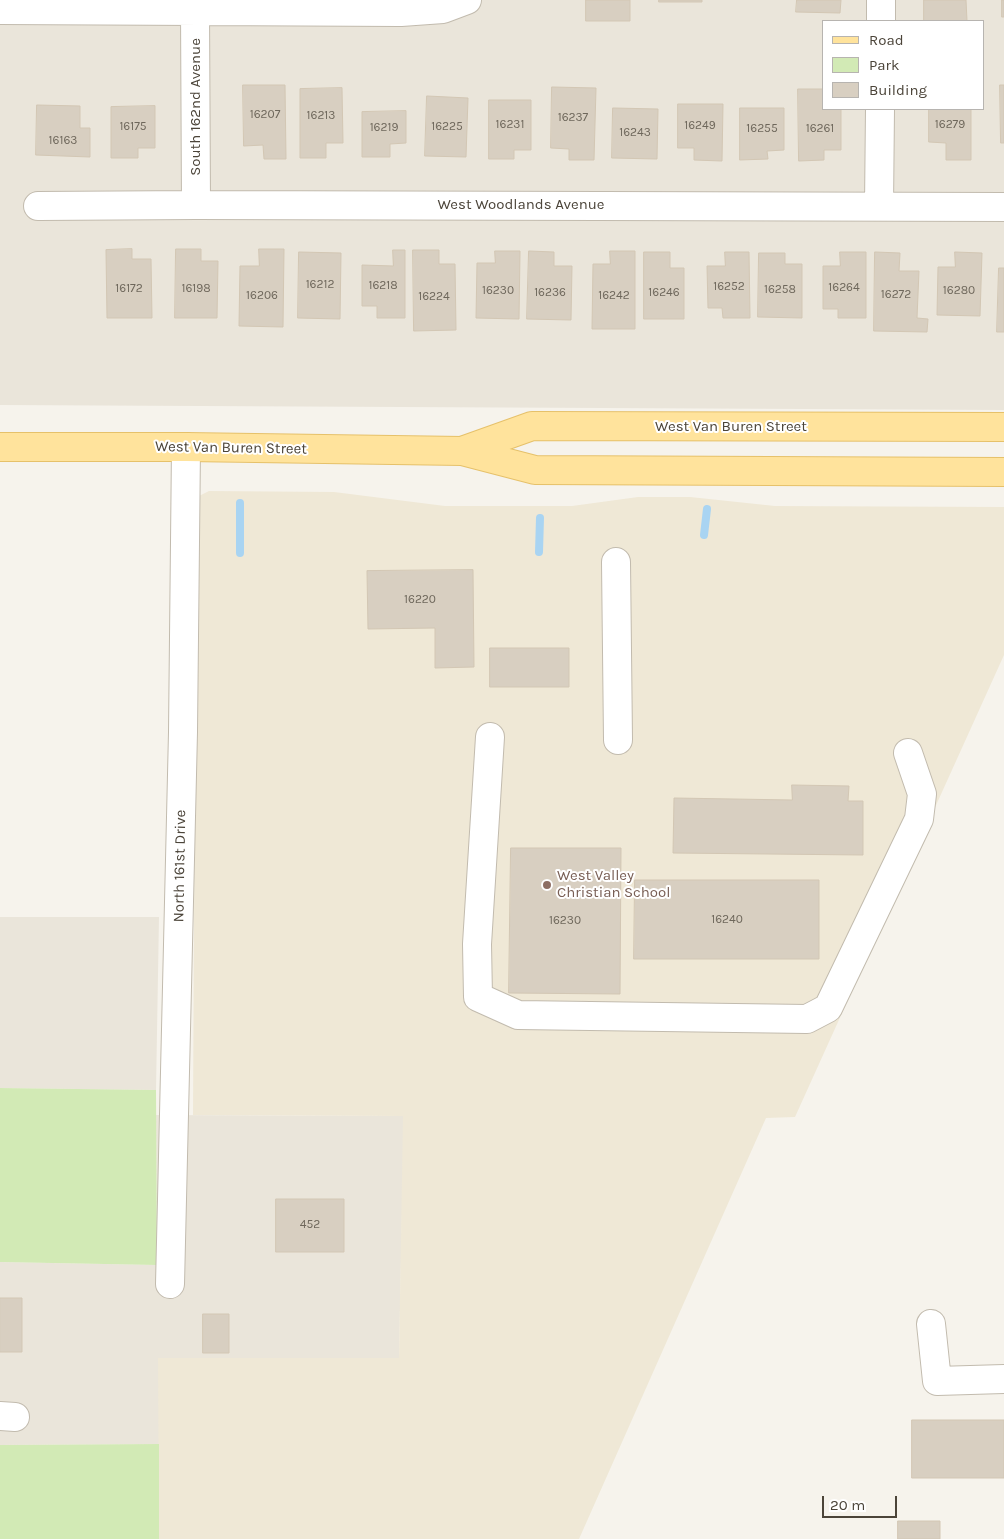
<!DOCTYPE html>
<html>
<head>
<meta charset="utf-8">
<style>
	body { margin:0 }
	#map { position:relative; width:1004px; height:1539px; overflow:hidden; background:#f6f3ec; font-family:Karla,sans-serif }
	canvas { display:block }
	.legend { position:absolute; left:822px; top:20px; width:162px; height:90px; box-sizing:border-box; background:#fff; border:1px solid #b7b4b0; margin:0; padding:6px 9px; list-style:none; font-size:15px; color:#4b4439 }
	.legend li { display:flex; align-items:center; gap:10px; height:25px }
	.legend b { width:25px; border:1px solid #b7b4b0 }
	.scale { position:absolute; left:822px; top:1496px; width:75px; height:22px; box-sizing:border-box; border:2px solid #4b4439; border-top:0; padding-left:6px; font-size:15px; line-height:18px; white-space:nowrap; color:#4b4439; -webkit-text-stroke:4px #fff; paint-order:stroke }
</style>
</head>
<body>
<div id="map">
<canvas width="1004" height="1539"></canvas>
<ul class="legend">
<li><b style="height:6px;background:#ffe39c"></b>Road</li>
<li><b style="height:14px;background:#d2eab5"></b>Park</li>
<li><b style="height:14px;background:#d8cfc1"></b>Building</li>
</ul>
<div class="scale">20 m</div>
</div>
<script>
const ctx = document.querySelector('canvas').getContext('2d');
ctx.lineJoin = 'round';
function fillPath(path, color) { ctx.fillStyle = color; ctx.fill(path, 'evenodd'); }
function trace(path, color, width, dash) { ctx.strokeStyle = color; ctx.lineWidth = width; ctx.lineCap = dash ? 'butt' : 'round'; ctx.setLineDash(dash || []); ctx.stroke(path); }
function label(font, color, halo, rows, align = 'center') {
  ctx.font = font + ' Karla,sans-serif'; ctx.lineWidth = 4; ctx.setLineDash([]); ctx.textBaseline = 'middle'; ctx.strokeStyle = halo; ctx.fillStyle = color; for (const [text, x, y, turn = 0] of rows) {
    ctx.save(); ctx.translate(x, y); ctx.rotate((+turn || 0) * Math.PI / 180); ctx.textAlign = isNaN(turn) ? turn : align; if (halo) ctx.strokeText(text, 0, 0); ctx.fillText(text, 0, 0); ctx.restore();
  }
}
const residential = new Path2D(`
	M0,0H1004V410L0,405ZM823,21H983V109H823Z
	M0,917H159L156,1090L0,1088Z
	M156,1115L404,1116L399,1358H159V1444L0,1445V1262L157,1265Z`);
const education = new Path2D(`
	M209,491L334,492L445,506H572L638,497H690L775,506L1004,507V655L795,1117L766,1118L579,1539H159L158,1358H399L403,1116L193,1115L196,536L199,496Z`);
const green = new Path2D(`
	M0,1088L156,1090L157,1265L0,1262Z
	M159,1444V1539H0V1445Z`);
const stream = new Path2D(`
	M704,535L707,509
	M539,552L540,518
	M240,553V503`);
const building = new Path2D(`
	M586,0H630V21H586Z
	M659,0H702V2H659Z
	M797,0H841L840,13L796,12Z
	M924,0H966L967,21H924Z
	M1002,0H1004V17H1002Z
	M243,85H285L286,159H264L263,145L244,146Z
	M1000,85H1004V143H1001Z
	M552,87L596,88L594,160H569V149L551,148Z
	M342,88L343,143H326V158H300V89Z
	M798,89H823V109H841V150H824V160L799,161Z
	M427,96L468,98L466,157L425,156Z
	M489,100H531V150H514V159H489Z
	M678,104H723L722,161L694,160V148H678Z
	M37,105L80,106V128H90V157L36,155Z
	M155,106V148H138V158H111V107Z
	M613,108L658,109L657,159L612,158Z
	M740,108H784V150L767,151L768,159L740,160Z
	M929,109H971V160H946V143L929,142Z
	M406,111V143L390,144V157H362V112Z
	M132,249V259H151L152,318H107L106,250Z
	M176,249H201V261H218L217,318H175Z
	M259,249H284L283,327L239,326L240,266H259Z
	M393,250H405V318H377V306H362V265L393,266Z
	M413,250H439V264H455L456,330L414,331Z
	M495,251H520L519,319L476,318L477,263H495Z
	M529,251L554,252V266H572L571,320L527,319Z
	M610,251H635V329H592L593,264H610Z
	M299,252L341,253L340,319L298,318Z
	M644,252H670V268H684V319H644Z
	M725,252H749L750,318H723L722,308H708L707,266H725Z
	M840,252H866V318H838V309H823V266H840Z
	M875,252L900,253L899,271H919L917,318L928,319L927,332L874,331Z
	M955,252L982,253L980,316L937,315L938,267H955Z
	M759,253H785V264H802V318L758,317Z
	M999,268H1004V332H997Z
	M473,570L474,667L435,668V628L368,629L367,571Z
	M490,648H569V687H490Z
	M792,785L849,786L848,801H863V855L673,853L674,798L792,800Z
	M511,848H621L620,994L509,993Z
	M635,880H819V959H634Z
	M276,1199H344V1252H276Z
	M0,1298H22V1352H0Z
	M203,1314H229V1353H203Z
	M912,1420H1004V1478H912Z
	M898,1521H940V1539H898Z`);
const minor = new Path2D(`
	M0,10L401,12L443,9L467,0
	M195,10L196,205
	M881,21V0
	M38,206L196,205L1004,207
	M879,206L880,109
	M616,562L618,740
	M490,737L477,944L478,997L518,1015L807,1019L828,1008L919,819L922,794L908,753
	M170,1284L183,732L186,447
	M931,1324L937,1381L1004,1379
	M0,1416L15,1417`);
const major = new Path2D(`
	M0,447H186L462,451L535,470L1004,472
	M462,451L532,426L1004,427`);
const markers = [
	[547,885,5,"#8d6e63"]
];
const numberNames = [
	["16207",265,115],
	["16213",321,116],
	["16237",573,118],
	["16231",510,125],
	["16279",950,125],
	["16249",700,126],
	["16175",133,127],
	["16225",447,127],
	["16219",384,128],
	["16255",762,129],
	["16261",820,129],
	["16243",635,133],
	["16163",63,141],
	["16212",320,285],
	["16218",383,286],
	["16252",729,287],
	["16264",844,288],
	["16172",129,289],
	["16198",196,289],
	["16258",780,290],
	["16230",498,291],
	["16280",959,291],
	["16236",550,293],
	["16246",664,293],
	["16272",896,295],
	["16206",262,296],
	["16242",614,296],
	["16224",434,297],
	["16220",420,600],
	["16240",727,920],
	["16230",565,921],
	["452",310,1225]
];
const streetNames = [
	["South 162nd Avenue",196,107,-90],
	["West Woodlands Avenue",521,205],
	["West Van Buren Street",731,427],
	["West Van Buren Street",231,448,1],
	["North 161st Drive",180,866,-89]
];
const educationNames = [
	["West Valley",557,876],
	["Christian School",557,893]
];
fillPath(residential, '#eae5da');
fillPath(education, '#efe8d6');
fillPath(green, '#d2eab5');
trace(stream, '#a9d4f2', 8);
fillPath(building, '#d8cfc1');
trace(building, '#d3c7b4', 1);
trace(minor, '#c2bbae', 30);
trace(major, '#e6c16a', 30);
trace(minor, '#fff', 28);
trace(major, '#ffe39c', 28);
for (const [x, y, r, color] of markers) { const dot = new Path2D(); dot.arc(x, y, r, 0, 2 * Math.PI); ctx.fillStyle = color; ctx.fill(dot); trace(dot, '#fff', 2); }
label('12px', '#6e675b', null, numberNames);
label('15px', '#4b4439', '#fff', streetNames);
label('15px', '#785e54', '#fff', educationNames, 'left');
</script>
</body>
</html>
